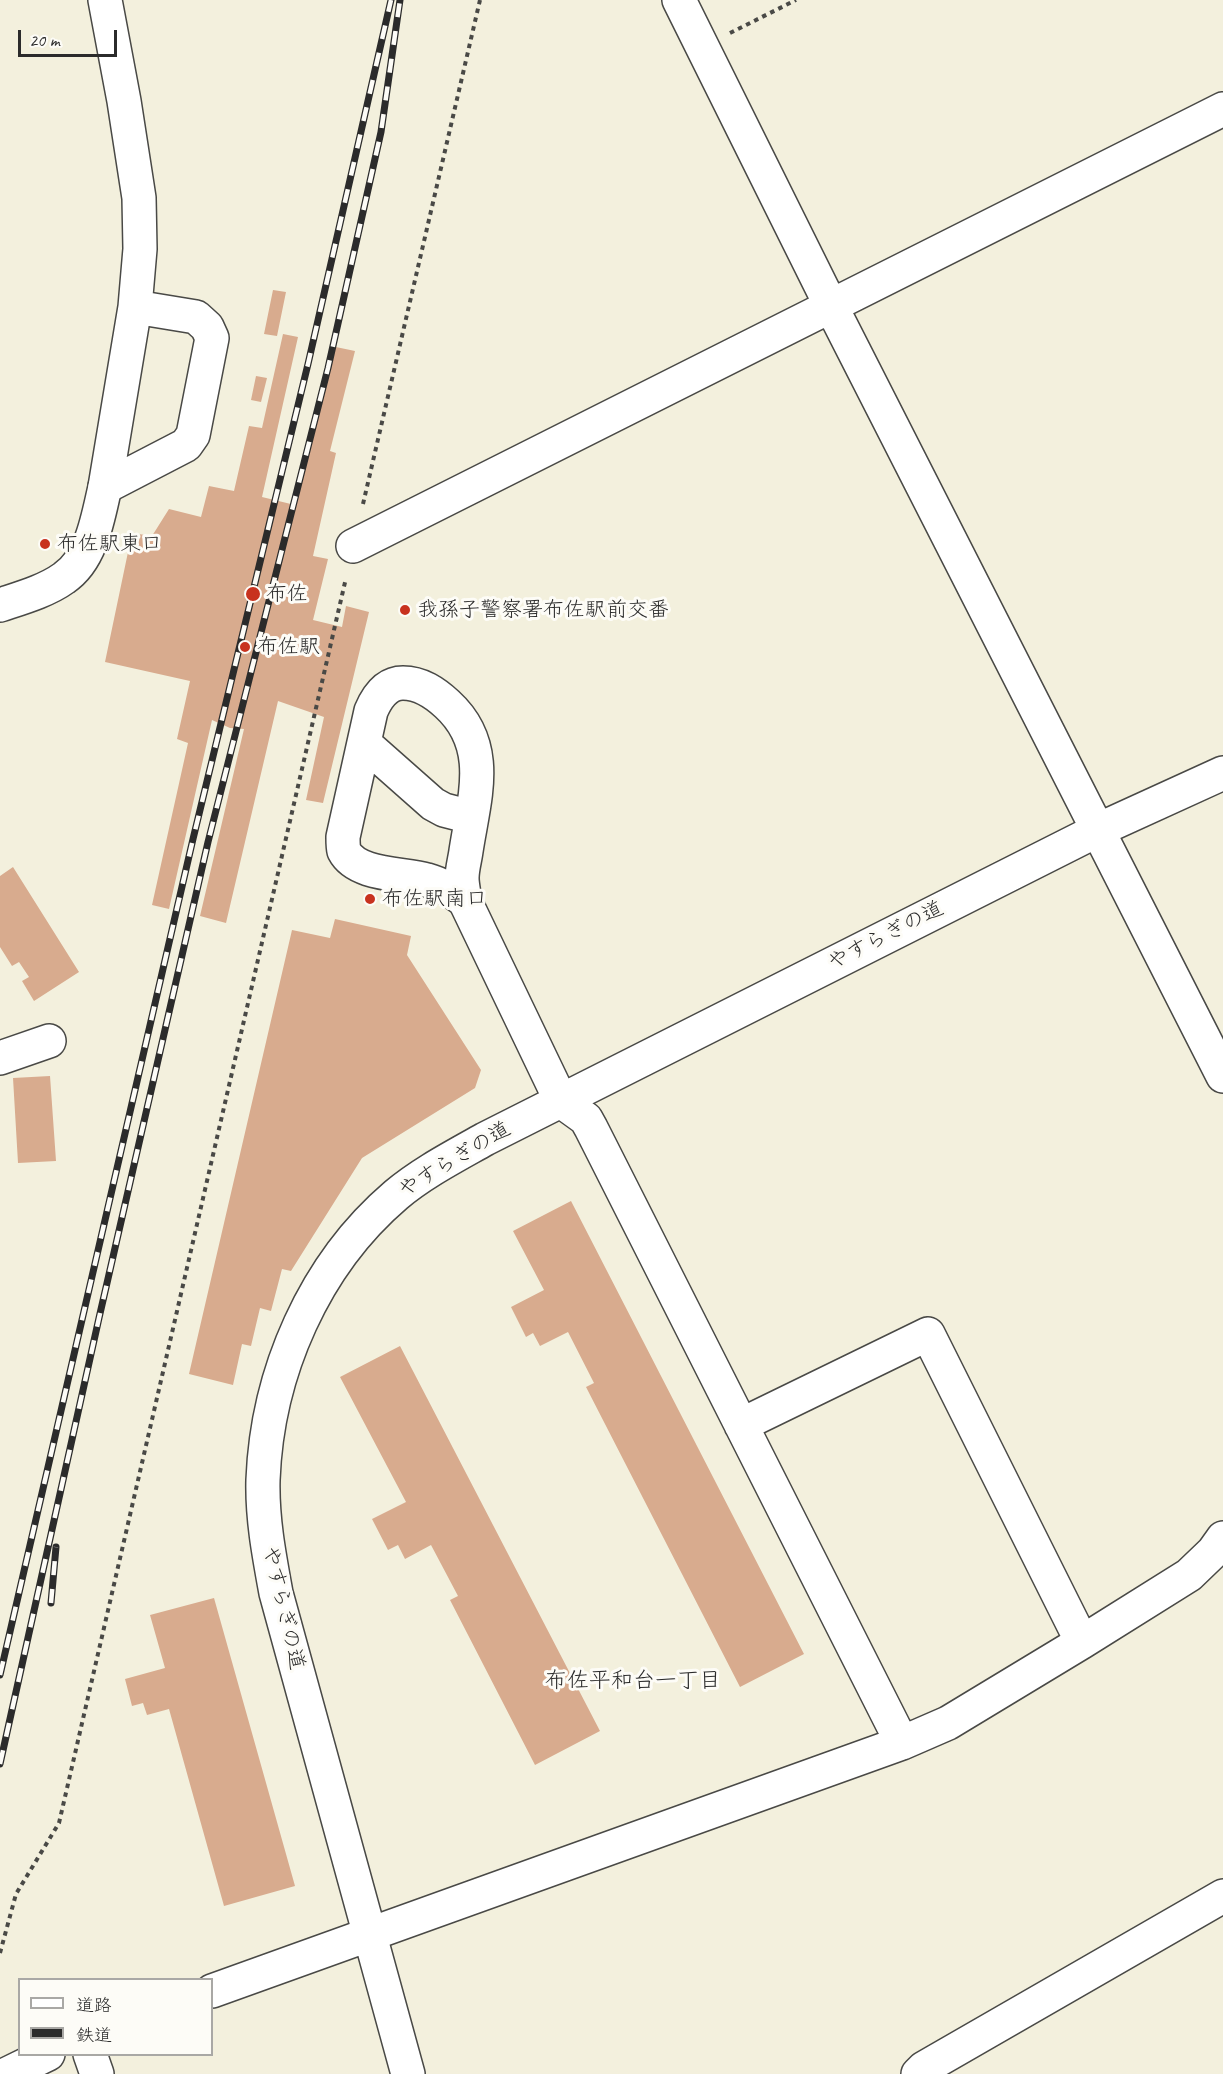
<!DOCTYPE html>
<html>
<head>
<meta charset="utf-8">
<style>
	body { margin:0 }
	#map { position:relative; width:1223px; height:2074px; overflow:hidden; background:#f3f0dd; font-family:Caveat,"Klee One",sans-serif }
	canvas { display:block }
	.legend { position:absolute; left:18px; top:1978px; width:195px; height:78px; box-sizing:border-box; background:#fdfcf7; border:2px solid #a9a8a5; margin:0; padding:8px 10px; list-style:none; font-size:18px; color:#2b2b2b }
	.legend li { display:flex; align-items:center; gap:12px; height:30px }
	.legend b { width:30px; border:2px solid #a9a8a5 }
	.scale { position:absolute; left:18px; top:30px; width:99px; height:27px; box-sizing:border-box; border:3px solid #2b2b2b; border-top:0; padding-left:8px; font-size:18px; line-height:21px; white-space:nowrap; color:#2b2b2b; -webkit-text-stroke:4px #fdfcf7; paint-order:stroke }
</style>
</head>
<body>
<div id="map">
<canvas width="1223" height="2074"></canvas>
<ul class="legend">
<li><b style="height:8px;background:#fff"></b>道路</li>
<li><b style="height:8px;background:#2b2b2b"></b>鉄道</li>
</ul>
<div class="scale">20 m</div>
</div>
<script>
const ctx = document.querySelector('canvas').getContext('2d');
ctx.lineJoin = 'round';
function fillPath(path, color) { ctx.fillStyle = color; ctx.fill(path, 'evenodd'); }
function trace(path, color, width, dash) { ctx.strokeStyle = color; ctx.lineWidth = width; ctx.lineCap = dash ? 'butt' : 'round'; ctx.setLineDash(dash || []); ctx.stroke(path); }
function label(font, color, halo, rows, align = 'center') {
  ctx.font = font + ' Caveat,"Klee One",sans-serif'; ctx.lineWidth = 6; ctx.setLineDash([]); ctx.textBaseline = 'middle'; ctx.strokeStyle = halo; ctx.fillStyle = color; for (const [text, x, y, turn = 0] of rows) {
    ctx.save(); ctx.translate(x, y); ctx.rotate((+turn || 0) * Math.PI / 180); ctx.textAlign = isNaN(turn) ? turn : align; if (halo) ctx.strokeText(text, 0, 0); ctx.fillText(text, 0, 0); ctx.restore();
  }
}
const building = new Path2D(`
	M273,290L286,292L277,336L264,334Z
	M283,334L298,337L262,497L295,505L331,346L355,351L330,451L336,453L313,556L328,559L313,620L342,627L346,606L369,612L323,803L306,800L324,717L278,701L226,923L200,916L244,729L230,728L212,720L169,909L152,905L188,743L177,739L190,681L105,662L132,533L152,536L169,509L201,517L209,486L234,491L249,426L262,428Z
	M256,376L267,378L261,402L251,400Z
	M13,867L79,972L34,1001L22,981L29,977L19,962L12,966L0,947V876Z
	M335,919L411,936L407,955L481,1070L475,1088L362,1158L291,1271L282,1269L271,1311L260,1308L251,1346L242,1344L233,1385L189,1374L292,930L330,938Z
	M50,1076L56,1161L18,1163L13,1078Z
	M571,1201L804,1654L740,1687L586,1387L594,1383L568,1332L540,1346L533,1333L526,1337L511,1307L544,1290L513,1231Z
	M400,1346L600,1731L535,1765L450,1600L458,1596L431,1545L405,1559L398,1545L388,1550L372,1519L406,1502L340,1377Z
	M214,1598L295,1886L224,1906L169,1709L147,1715L143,1703L132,1706L125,1679L165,1668L150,1615Z`);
const path = new Path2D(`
	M730,33L796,0
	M363,504L480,0
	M0,1953L16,1894L59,1823L346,578`);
const minor = new Path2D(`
	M679,0L831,306L1223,1076
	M105,487L135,307L140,249L139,198L124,101L105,0
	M105,487L186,445L193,435L212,338L207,327L196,317L135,307
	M353,546L1223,109
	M364,743L433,804L444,810L471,817
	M465,901C453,892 442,884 427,880C403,873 357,876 344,851C343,847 343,841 343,837L371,711C377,697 386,683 403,683C421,683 435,693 447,704C493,746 474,798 466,851C465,859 462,869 462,878C462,885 464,893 465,901L561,1101L586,1119L591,1128L902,1743
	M0,1058L49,1041
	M741,1425L928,1334L1082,1642
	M212,1991L902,1743L948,1723L1082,1642L1189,1575L1213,1552L1223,1538
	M90,2054L97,2074
	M7,2074L48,2054
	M408,2074L276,1593C269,1555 262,1518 263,1480C267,1373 314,1265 396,1195C422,1173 455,1156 485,1139L1098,830L1223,773
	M918,2074L924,2068L1223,1896`);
const major = new Path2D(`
	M0,605C21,598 46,591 64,578C92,559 98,517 105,487`);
const rail = new Path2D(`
	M51,1603L56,1547
	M0,1675L193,839L308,364L391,0
	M0,1764L99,1318L208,842L328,368L381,132L400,0`);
const markers = [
	[45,544,6,"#c8321e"],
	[253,594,8,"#c8321e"],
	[405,610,6,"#c8321e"],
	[245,647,6,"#c8321e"],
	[370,899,6,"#c8321e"]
];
const poiNames = [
	["布佐駅東口",57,544],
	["布佐",266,594],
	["我孫子警察署布佐駅前交番",417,610],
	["布佐駅",257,647],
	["布佐駅南口",382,899]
];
const streetNames = [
	["やすらぎの道",886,936,-27],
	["やすらぎの道",455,1160,-31],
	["やすらぎの道",283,1608,77]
];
const neighbourhoodNames = [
	["布佐平和台一丁目",633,1681]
];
fillPath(building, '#d8ab8e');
trace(minor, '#494946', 36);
trace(major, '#494946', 36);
trace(path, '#494946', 4, [4.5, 4.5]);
trace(minor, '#fff', 33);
trace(major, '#fff', 33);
trace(rail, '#2b2b2b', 7);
trace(rail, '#fdfcf7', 4.5, [14]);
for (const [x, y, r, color] of markers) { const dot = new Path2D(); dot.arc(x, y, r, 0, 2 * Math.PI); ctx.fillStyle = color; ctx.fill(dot); trace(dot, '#fdfcf7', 2); }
label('21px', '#2b2b2b', '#fdfcf7', poiNames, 'left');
label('21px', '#2b2b2b', '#fdfcf7', streetNames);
label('22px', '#2b2b2b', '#fdfcf7', neighbourhoodNames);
</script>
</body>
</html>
